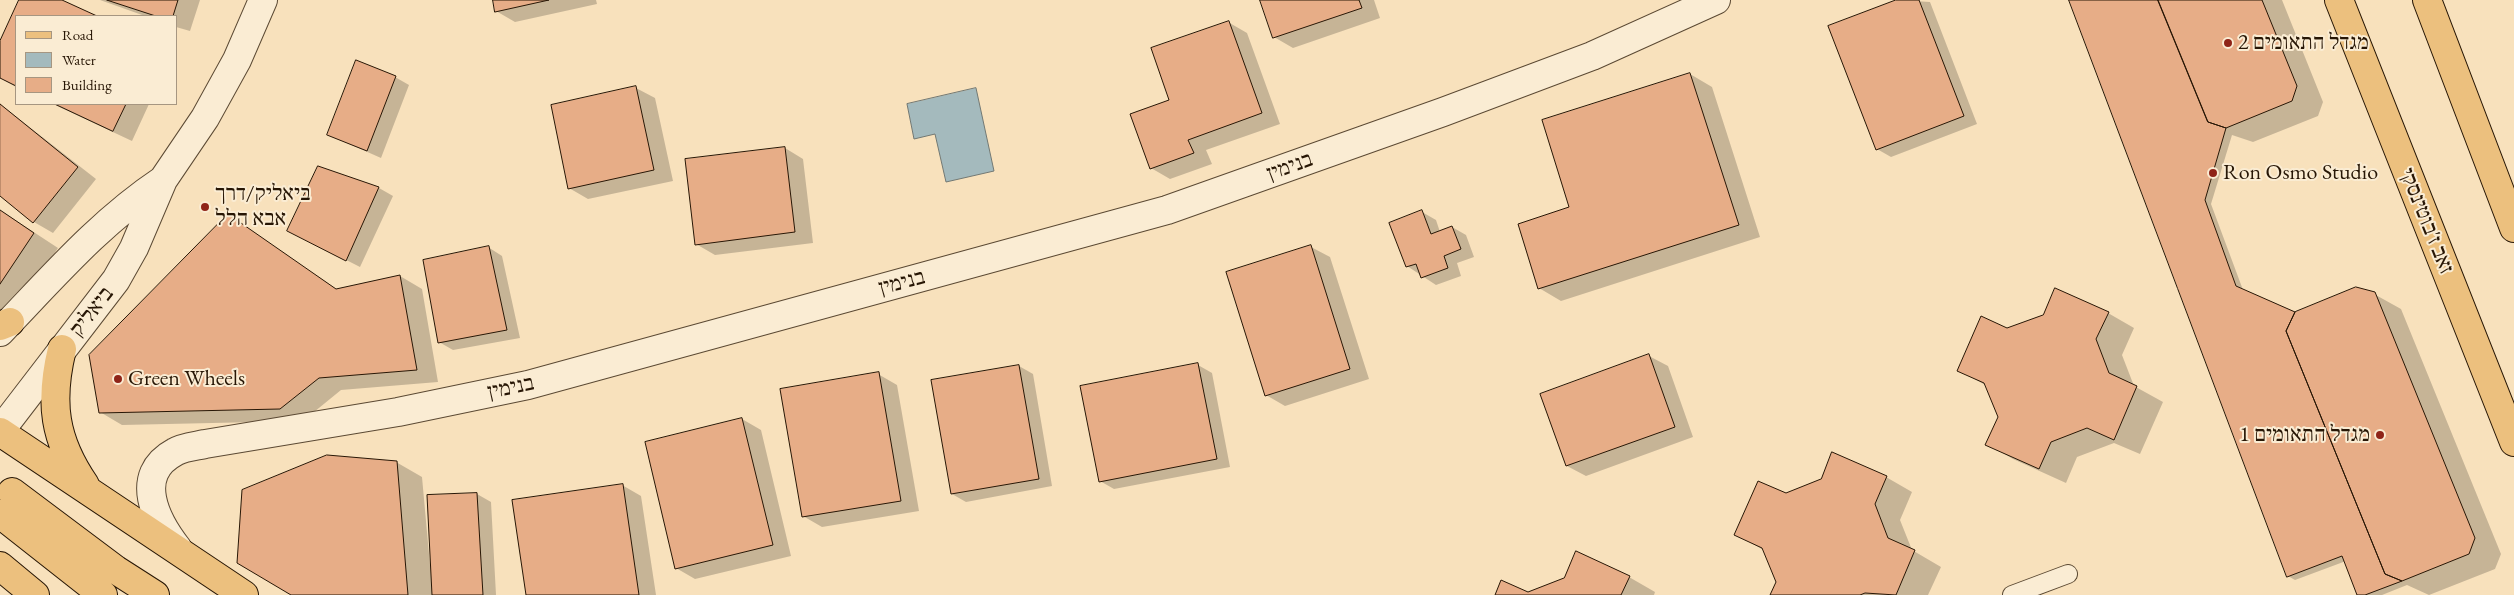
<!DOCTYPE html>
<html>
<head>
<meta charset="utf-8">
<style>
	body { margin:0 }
	#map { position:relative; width:2514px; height:595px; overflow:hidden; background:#f8e1bc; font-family:"EB Garamond",serif }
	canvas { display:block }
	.legend { position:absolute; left:15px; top:15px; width:162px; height:90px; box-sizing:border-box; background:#faecd3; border:1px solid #a69681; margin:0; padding:6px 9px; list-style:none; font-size:15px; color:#271605 }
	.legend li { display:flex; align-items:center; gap:10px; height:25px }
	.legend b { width:25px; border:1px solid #a69681 }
</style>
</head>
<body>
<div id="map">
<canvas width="2514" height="595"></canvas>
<ul class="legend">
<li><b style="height:6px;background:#ecc07e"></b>Road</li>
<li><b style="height:14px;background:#a4babd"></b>Water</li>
<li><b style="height:14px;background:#e7ad87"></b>Building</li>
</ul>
</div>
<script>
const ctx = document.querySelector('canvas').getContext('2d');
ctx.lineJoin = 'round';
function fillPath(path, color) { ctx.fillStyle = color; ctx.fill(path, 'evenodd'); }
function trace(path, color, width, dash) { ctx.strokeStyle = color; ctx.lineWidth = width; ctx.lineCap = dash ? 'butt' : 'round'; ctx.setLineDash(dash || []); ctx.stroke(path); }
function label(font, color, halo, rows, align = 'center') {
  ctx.font = font + ' "EB Garamond","Frank Ruhl Libre",serif'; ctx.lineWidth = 4; ctx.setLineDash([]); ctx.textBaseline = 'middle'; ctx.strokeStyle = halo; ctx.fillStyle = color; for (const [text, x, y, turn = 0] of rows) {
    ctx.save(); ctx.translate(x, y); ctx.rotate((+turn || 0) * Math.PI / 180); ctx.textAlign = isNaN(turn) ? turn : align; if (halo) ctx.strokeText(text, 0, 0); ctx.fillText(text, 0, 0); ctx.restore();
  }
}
const water = new Path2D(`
	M976,88L994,171L946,182L935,134L914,139L907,104Z`);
const shadow = new Path2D(`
	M20,0H59L94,16H16V87L0,78V44Z
	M100,0H200L190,31L176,27V16H145Z
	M494,0H596L597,4L515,22L496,11Z
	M1262,0H1374L1380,18L1293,48L1274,37Z
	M1899,0L1930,2L1977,124L1891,157L1877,149Z
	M2071,0H2282L2323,102L2318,116L2253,142L2232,135L2211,204L2243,290L2294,313L2374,294L2401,309L2501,554L2495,569L2429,595L2407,585L2382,595H2359L2346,561L2295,580L2288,576Z
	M1228,22L1247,33L1280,124L1206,150L1212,164L1170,179L1151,168L1171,101Z
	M1690,74L1712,87L1760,237L1561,301L1539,288Z
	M395,77L409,85L381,158L329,135Z
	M636,88L655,98L673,181L588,199L569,188Z
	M0,104L96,179L53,233L34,222L0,194Z
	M53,104H149L132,141Z
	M785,148L803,159L813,243L715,255L696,244Z
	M318,167L379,188L393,196L360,267L303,238Z
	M0,210L58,248L10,321L0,316Z
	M1422,212L1436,220L1440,232L1452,227L1466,235L1474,257L1457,263L1461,276L1436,285L1407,266Z
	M228,216L338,290L400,276L422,289L438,382L341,390L303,421L122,425L100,412Z
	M488,247L502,256L520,338L453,350L439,342Z
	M1311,247L1330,257L1369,379L1285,406L1266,395Z
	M2108,313L2134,328L2122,355L2134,386L2163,402L2140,454L2114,443L2077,457L2066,483L2013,459L1987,444L1999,417L1987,386L1958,370L2007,329Z
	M1649,356L1668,366L1693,437L1586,476L1567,466Z
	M1198,365L1212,373L1230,467L1114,489L1100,481Z
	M1019,366L1033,374L1052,486L966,502L952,494Z
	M878,374L897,385L919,511L822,527L803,516Z
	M742,419L761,430L791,556L695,579L676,568Z
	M396,462L422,477L430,565L432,564L477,494L491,502L496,595H293Z
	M1886,477L1912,492L1900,520L1912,550L1941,567L1928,595H1771L1777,582L1765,551L1736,534L1786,494Z
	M622,485L641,496L656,595H527Z
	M1629,577L1655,592L1654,595H1496L1528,593Z`);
const building = new Path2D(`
	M19,0H62L97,16H16V86L0,78V41Z
	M107,0H178L173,16H156Z
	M493,0H549L495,12Z
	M1260,0H1359L1362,8L1273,38Z
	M1896,0H1919L1964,116L1876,150L1828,26Z
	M2069,0H2158L2208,122L2226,128L2205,200L2236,286L2295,312L2286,331L2385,574L2402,581L2365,595H2357L2342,556L2287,577Z
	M2158,0H2262L2297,86L2292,101L2226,128L2208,122Z
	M1229,21L1262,113L1188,140L1194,153L1150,169L1130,114L1169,100L1151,48Z
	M356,60L396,76L367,151L327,135Z
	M1690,73L1739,225L1538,289L1518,224L1569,207L1542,120Z
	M636,86L654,170L568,189L551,105Z
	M0,104L78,167L33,223L0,196Z
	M55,104H126L113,131Z
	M785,147L795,232L695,245L685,159Z
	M318,166L379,187L346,261L287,231Z
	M0,210L34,233L0,284Z
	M1422,210L1431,234L1452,226L1461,249L1444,256L1448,268L1421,278L1416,264L1406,267L1389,223Z
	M228,214L336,289L400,275L417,370L319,378L280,409L99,413L89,355Z
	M1311,245L1350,369L1265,396L1226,272Z
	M489,246L507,330L438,343L423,260Z
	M2356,287L2375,292L2475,538L2469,554L2402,581L2385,574L2286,331L2295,312Z
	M2055,288L2109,312L2096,339L2109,373L2137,386L2114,440L2087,428L2051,442L2039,469L1985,445L1998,417L1984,383L1957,371L1981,316L2007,328L2043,315Z
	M1649,354L1675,427L1566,466L1540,394Z
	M1198,363L1217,459L1099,482L1080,386Z
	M1019,365L1039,479L951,494L931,380Z
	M879,372L901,501L802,517L780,389Z
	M742,418L773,545L675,569L645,442Z
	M1832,452L1887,476L1875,504L1888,538L1915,550L1896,595L1865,593L1860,595H1770L1776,582L1762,548L1734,535L1758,481L1786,493L1821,479Z
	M327,455L397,461L408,595H291L237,563L242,490Z
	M623,484L639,595H526L512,500Z
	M477,493L483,595H432L427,495Z
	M1576,551L1630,576L1621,595H1495L1501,580L1528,592L1564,578Z`);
const service = new Path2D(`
	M2012,595L2068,574`);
const minor = new Path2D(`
	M178,549C156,521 132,475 175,452C183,447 196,446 205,444L398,412L528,385L1167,210L1443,112L1592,56L1716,0`);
const tertiary = new Path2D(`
	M0,332C52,278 100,222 163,180
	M0,431L116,280L134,248L163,180L205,118L237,60L263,0`);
const primary = new Path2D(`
	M2339,0L2514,442
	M2427,0L2514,228
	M0,326L10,322
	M62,349C49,402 54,440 85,485
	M0,432L244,595
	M12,492L116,570L155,595
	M0,514L103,595
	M0,566L35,595`);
const markers = [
	[2228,43,5,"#8f2418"],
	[2213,173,5,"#8f2418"],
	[205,207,5,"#8f2418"],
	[118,379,5,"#8f2418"],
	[2380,435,5,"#8f2418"]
];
const poiNames = [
	["מגדל התאומים 2",2238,43],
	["Ron Osmo Studio",2223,173],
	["ביאליק/דרך",215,194],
	["אבא הלל",215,219],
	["Green Wheels",128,379],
	["מגדל התאומים 1",2370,435,"right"]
];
const streetNames = [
	["בנימין",1290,167,-20],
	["זאב ז'בוטינסקי",2426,221,68],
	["בנימין",902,283,-15],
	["ביאליק",92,312,-52],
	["בנימין",511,388,-12]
];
fillPath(water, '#a4babd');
trace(water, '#727873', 1);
fillPath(shadow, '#0003');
fillPath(building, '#e7ad87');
trace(building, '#271605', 1);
trace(service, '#5b4933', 20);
trace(minor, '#5b4933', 30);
trace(tertiary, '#5b4933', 30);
trace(primary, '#271605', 30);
trace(service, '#faecd3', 18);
trace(minor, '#faecd3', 28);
trace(tertiary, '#faecd3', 28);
trace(primary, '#ecc07e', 28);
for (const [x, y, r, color] of markers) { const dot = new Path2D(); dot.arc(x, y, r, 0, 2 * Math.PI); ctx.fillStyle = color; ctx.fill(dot); trace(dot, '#faecd3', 2); }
label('22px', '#271605', '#faecd3', poiNames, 'left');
label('22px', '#271605', '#faecd3', streetNames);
</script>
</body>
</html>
